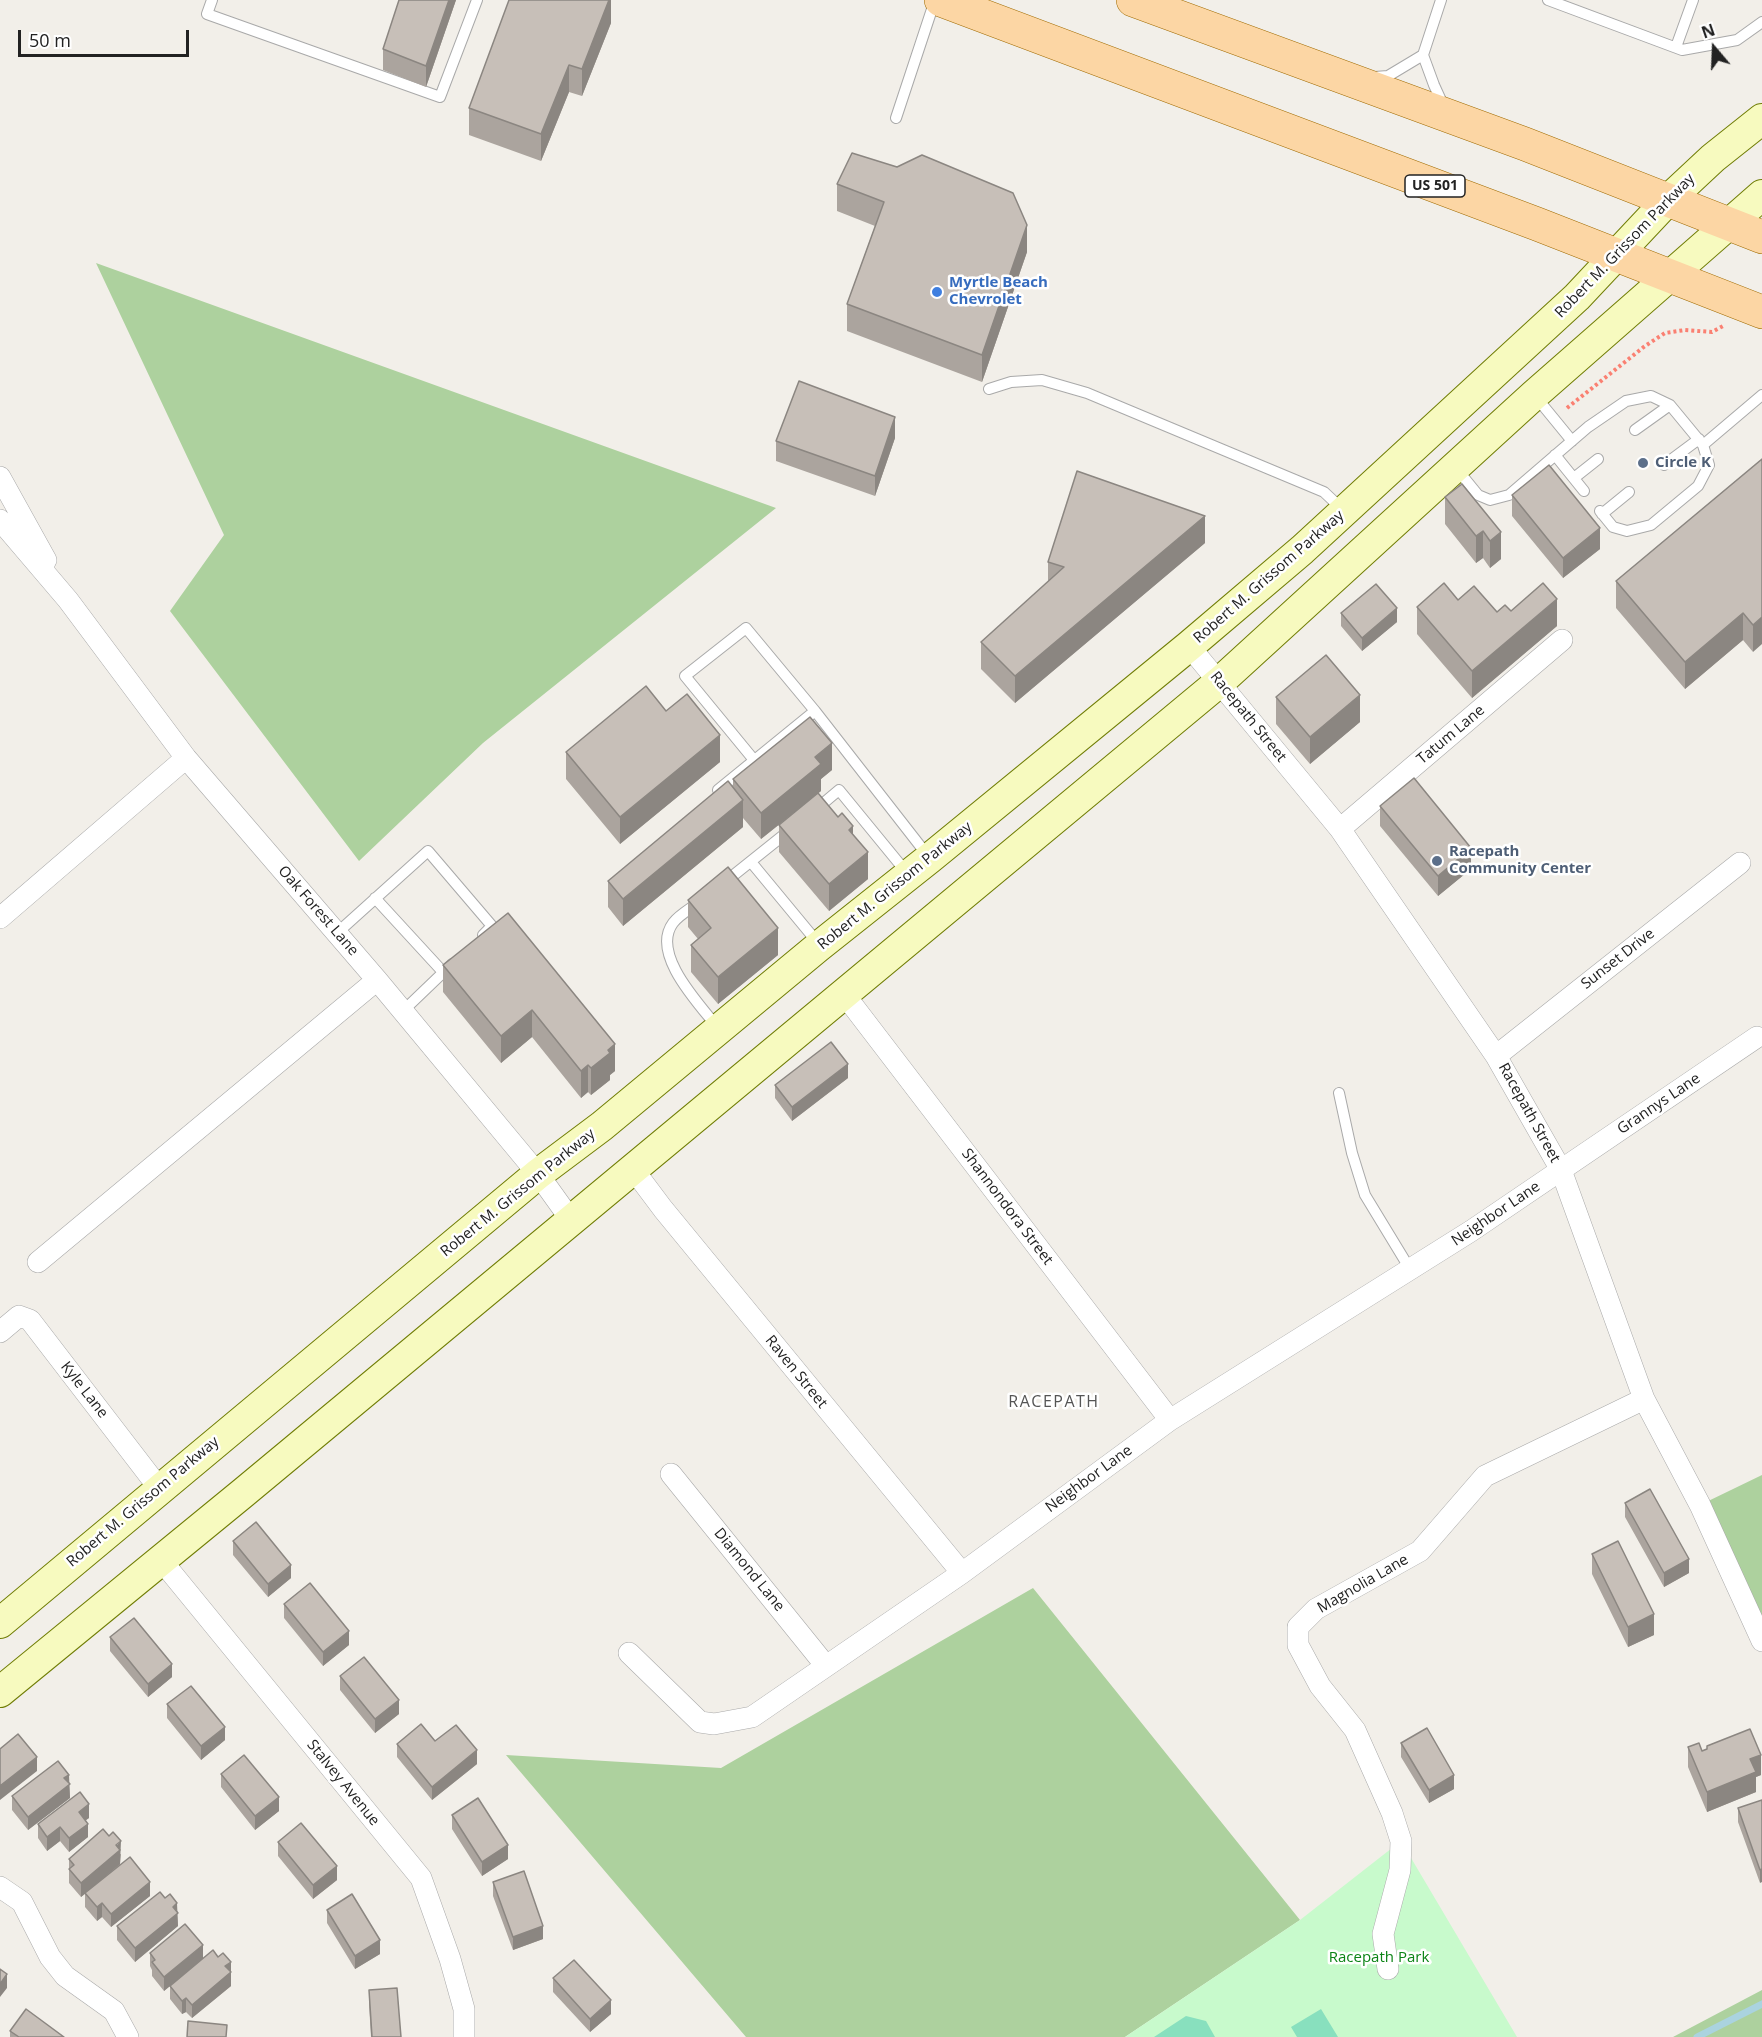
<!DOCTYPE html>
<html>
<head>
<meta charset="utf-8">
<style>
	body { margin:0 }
	#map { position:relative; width:1762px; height:2037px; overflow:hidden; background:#f2efe9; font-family:"Open Sans",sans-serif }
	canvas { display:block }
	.north { position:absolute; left:1684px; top:18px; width:60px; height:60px; -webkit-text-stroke:4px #fff; paint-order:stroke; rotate:341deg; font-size:16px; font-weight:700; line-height:24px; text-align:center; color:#222 }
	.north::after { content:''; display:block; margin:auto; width:21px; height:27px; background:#222; clip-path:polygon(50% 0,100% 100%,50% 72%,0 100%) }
	.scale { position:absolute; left:18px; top:30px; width:171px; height:27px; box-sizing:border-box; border:3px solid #222; border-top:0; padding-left:8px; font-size:18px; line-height:21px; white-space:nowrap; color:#222; -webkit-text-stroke:4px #fff; paint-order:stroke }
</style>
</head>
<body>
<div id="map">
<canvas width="1762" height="2037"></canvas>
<div class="north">N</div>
<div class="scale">50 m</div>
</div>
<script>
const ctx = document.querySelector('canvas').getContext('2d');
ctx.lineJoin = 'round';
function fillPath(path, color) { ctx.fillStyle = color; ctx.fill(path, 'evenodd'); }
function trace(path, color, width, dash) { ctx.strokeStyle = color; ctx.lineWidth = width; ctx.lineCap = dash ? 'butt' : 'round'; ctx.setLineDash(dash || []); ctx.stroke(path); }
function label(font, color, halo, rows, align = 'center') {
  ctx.font = font + ' "Open Sans",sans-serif'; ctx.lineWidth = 5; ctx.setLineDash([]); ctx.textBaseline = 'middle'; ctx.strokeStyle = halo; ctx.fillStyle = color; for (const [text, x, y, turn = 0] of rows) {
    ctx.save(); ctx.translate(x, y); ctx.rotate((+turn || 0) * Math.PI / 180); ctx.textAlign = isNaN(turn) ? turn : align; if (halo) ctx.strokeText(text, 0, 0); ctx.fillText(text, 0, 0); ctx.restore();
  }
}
const forest = new Path2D(`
	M96,263L776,508L483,743L359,861L170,611L224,535Z
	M1762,1475V1641L1700,1505Z
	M1033,1588L1300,1920L1125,2037H746L506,1755L721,1768Z
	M1762,1990V2037H1673Z`);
const park = new Path2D(`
	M1401,1841L1517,2037H1125L1300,1920Z`);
const pitch = new Path2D(`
	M1321,2009L1338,2037H1297L1291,2027Z
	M1186,2016L1206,2021L1215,2037H1154Z`);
const stream = new Path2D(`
	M1697,2037L1762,2004`);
const path = new Path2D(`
	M1567,408L1645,346L1665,333L1685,330L1712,332L1723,326`);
const service = new Path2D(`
	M212,0L207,14L440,97L477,0
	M1441,0L1423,55L1434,85L1444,107
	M1548,0L1682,50L1737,40L1762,22
	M1676,47L1693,0
	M1375,77L1388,76L1423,55
	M896,118L935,0
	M989,389L1011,382L1042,380L1087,393L1324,492L1343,510
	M1536,397L1572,441
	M1635,430L1670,405
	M1555,455L1584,491
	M1664,465L1699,439
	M1456,468L1478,495L1490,500L1509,495L1588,427L1626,401L1651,396L1670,405L1703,445L1762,395
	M1574,478L1598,459
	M1600,511L1613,527L1627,531L1651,525L1698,486L1709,465L1703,445
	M1602,514L1629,492
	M754,760L685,676L746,628L815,711
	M718,790L815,711L928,856
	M814,811L839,790L907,873
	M751,862L818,943
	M725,882L790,830
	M375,898L443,972
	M698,903C690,909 679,915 673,923C650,954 700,1005 718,1028
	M337,933L428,851L492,926L483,935
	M403,1011L452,964
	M1339,1093L1352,1153L1365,1195L1410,1269`);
const minor = new Path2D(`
	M0,477L46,560
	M0,520L68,600L186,758L377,980L538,1174L571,1220
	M1189,646L1340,829L1496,1056L1561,1170L1644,1399L1700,1505L1762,1641
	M1340,829L1562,640
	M0,918L186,758
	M844,994L1170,1420
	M1496,1056L1740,863
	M633,1169L663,1209L962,1573
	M38,1262L377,980
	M0,1332L19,1316L30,1320L159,1488
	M671,1474L826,1666
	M161,1560L421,1878L450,1959L464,2009V2037
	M629,1653L700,1722L714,1724L752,1717L962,1573L1170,1420L1471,1231L1757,1037
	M0,1887L22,1902L50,1957L65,1976L114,2011L128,2037
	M1388,1969L1383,1934L1400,1870L1401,1841L1392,1813L1355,1730L1320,1686L1298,1645V1627L1316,1609L1420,1551L1485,1476L1644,1399`);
const secondary = new Path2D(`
	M0,1623L538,1174L602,1126L818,947L930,858L1189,646L1302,550L1577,297L1668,200L1713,158L1762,119
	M0,1692L243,1493L1223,679L1534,395L1762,195`);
const primary = new Path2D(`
	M941,0L1537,224L1762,312
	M1133,0L1525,144L1762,237`);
const wall = new Path2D(`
	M399,0H456L426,87L383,70V49Z
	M611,0V23L582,96L569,92L541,161L469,135V108Z
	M897,167L1027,252L982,382L847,331V304L875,226L837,211V184Z
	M895,438L875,496L776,461V441Z
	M1762,459L1753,652L1743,640L1685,689L1616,608V581Z
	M1462,484L1501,559L1490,568L1483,558L1476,563L1445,524V497Z
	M1512,495L1600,549L1563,578L1512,516Z
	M1205,543L1015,703L981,669V642L1048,582V562Z
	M1458,600L1497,612L1511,611L1557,626L1472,698L1417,634V607Z
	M1341,613L1397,622L1362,651L1341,626Z
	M1276,697L1360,722L1310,764L1276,724Z
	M666,711L720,762L620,844L566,779V752Z
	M832,770L821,779V791L761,839L743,818V827L623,926L608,907V881L733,787V779Z
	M1380,806L1471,869L1438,896L1380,826Z
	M779,825L868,879L829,911L779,852Z
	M688,900L778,955L718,1004L691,972V945L698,939L688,927Z
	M508,913L615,1071L610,1075V1080L591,1095L588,1092L581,1098L532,1037L501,1063L443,992V965Z
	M848,1078L792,1121L775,1098V1085Z
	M1625,1503L1689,1573L1664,1587L1625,1517Z
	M233,1541L291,1578L268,1597L233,1555Z
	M1592,1554L1654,1635L1628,1647L1592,1574Z
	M284,1604L349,1645L323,1666L284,1618Z
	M110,1637L172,1677L148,1697L110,1651Z
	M340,1676L399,1714L375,1733L340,1690Z
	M167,1704L225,1740L201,1760L167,1718Z
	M435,1741L477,1764L432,1800L397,1757V1744Z
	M1401,1743L1454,1789L1429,1803L1401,1757Z
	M1707,1746L1761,1775L1756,1777V1792L1707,1812L1688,1767V1747L1702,1751L1707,1749Z
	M221,1774L279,1811L255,1830L221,1787Z
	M69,1783L70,1798L28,1830L12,1810V1796Z
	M1762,1800L1760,1883L1738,1822V1808Z
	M452,1815L508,1859L482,1876L452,1829Z
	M89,1818L86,1820L88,1837L69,1852L60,1841L47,1851L38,1838V1824Z
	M278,1842L337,1880L313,1899L278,1856Z
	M121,1854L120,1864L150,1896L111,1927L102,1917L97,1921L85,1907V1894L81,1897L69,1883V1859Z
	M493,1882L543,1939L513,1950L493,1896Z
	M327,1910L380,1954L355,1969L327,1923Z
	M177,1912L178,1926L135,1962L117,1940V1926Z
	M150,1953L203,1958L218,1957L231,1962V1986L192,2018L186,2012L182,2014L170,1999V1986L164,1991L152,1976V1970L150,1966Z
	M553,1978L611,2014L590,2032L553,1992Z
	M369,1990L401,2037H371L369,2004Z
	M10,2031L64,2037H10Z`);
const shadedWall = new Path2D(`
	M449,0H456L426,87V66Z
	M609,0H611V23L582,96V69Z
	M569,65V92L541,161V134Z
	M1027,225V252L982,382V355Z
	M895,417V438L875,496V476Z
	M1205,516V543L1015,703V676Z
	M1600,528V549L1563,578V558Z
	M1483,531V558L1476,563V536Z
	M1501,532V559L1490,568V541Z
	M1557,599V626L1472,698V671Z
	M1397,608V622L1362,651V638Z
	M1743,613V640L1685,689V662Z
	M1762,617V644L1753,652V625Z
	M1360,695V722L1310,764V737Z
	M720,735V762L620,844V817Z
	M832,743V770L821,779V791L761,839V813L815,757Z
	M743,800V827L623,926V899Z
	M853,826V853L849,830Z
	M1471,848V869L1438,896V876Z
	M868,852V879L829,911V884Z
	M778,928V955L718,1004V977Z
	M532,1010V1037L501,1063V1036Z
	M615,1044V1071L610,1075V1080L591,1095V1068L608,1050Z
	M848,1064V1078L792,1121V1107Z
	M588,1065V1092L581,1098V1071Z
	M1689,1559V1573L1664,1587V1573Z
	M291,1565V1578L268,1597V1584Z
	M1654,1614V1635L1628,1647V1627Z
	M349,1631V1645L323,1666V1652Z
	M172,1664V1677L148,1697V1684Z
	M399,1700V1714L375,1733V1719Z
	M225,1727V1740L201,1760V1746Z
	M477,1750V1764L432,1800V1787Z
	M1761,1755V1775L1756,1777V1792L1707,1812V1792L1750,1759Z
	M37,1757V1771L0,1800V1786Z
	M69,1775L70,1798L28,1830V1817L64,1778Z
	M1454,1775V1789L1429,1803V1790Z
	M279,1797V1811L255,1830V1816Z
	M89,1804V1818L79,1825V1812Z
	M88,1824V1837L69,1852V1838Z
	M60,1827V1841L47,1851V1837Z
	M121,1841L120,1864L81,1897V1883Z
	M508,1845V1859L482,1876V1862Z
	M337,1866V1880L313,1899V1885Z
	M1762,1869V1882L1760,1883V1870Z
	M150,1882V1896L111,1927V1914Z
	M102,1903V1917L97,1921V1907Z
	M177,1903L178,1926L135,1962V1948L173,1907Z
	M543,1926V1939L513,1950V1937Z
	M380,1940V1954L355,1969V1956Z
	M203,1945V1959L164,1991V1977Z
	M231,1962V1986L192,2018V2005L225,1966Z
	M7,1974V1988L0,1997V1984Z
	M186,1998V2012L182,2014V2001Z
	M611,2000V2014L590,2032V2019Z`);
const building = new Path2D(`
	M399,0H449L426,66L383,49Z
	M509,0H609L582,69L569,65L541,134L469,108Z
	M852,153L897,167L922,155L1013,193L1027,225L982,355L847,304L884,202L837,184Z
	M799,381L895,417L875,476L776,441Z
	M1762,459V617L1753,625L1743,613L1685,662L1616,581Z
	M1549,465L1600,528L1563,558L1512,495Z
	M1077,471L1205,516L1015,676L981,642L1064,567L1048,562Z
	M1462,484L1501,532L1490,541L1483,531L1476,536L1445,497Z
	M1444,583L1458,600L1474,586L1497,612L1505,605L1511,611L1543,583L1557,599L1472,671L1417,607Z
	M1376,584L1397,608L1362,638L1341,613Z
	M1326,655L1360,695L1310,737L1276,697Z
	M646,686L666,711L687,694L720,735L620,817L566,752Z
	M810,717L832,743L815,757L821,764L761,813L733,779Z
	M1414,778L1471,848L1438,876L1380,806Z
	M728,781L743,800L623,899L608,881Z
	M818,793L838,817L842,813L853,826L849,830L868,852L829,884L779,825Z
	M728,867L778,928L718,977L691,945L711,928L688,900Z
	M508,913L615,1044L608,1050L610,1053L591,1068L588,1065L581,1071L532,1010L501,1036L443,965Z
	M831,1042L848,1064L792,1107L775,1085Z
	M1650,1489L1689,1559L1664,1573L1625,1503Z
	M256,1522L291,1565L268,1584L233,1541Z
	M1618,1541L1654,1614L1628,1627L1592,1554Z
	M310,1583L349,1631L323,1652L284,1604Z
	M134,1618L172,1664L148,1684L110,1637Z
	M364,1657L399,1700L375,1719L340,1676Z
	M191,1686L225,1727L201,1746L167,1704Z
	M421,1724L435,1741L456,1725L477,1750L432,1787L397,1744Z
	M1427,1728L1454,1775L1429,1790L1401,1743Z
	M1750,1729L1761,1755L1750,1759L1756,1772L1707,1792L1688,1747L1699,1743L1702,1751L1707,1749V1746Z
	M18,1734L37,1757L0,1786V1749Z
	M244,1755L279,1797L255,1816L221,1774Z
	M58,1761L69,1775L64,1778L70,1784L28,1817L12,1796Z
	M80,1792L89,1804L79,1812L88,1824L69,1838L60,1827L47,1837L38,1824Z
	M478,1798L508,1845L482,1862L452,1815Z
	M1762,1800V1869L1760,1870L1738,1808Z
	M301,1823L337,1866L313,1885L278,1842Z
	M103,1829L109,1836L113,1832L121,1841L116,1845L120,1850L81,1883L69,1869L74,1865L69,1859Z
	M130,1857L150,1882L111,1914L102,1903L97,1907L85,1893Z
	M524,1871L543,1926L513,1937L493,1882Z
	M160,1892L165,1898L170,1894L177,1903L173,1907L178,1913L135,1948L117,1926Z
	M352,1894L380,1940L355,1956L327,1910Z
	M185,1924L203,1945L164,1977L152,1962L155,1960L150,1953Z
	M213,1950L218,1957L223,1953L231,1962L225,1966L231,1972L192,2005L186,1998L182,2001L170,1986Z
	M574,1960L611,2000L590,2019L553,1978Z
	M0,1969L7,1974L0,1984Z
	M397,1988L401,2037H372L369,1990Z
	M26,2009L64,2037H19L10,2031Z
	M188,2021L227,2025L226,2037H187Z`);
const markers = [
	[937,292,6,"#3f7fe0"],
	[1643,463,6,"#5c6f8a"],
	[1437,861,6,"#5c6f8a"]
];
const shields = [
	[1435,186,60]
];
const shieldNames = [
	["US 501",1435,186]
];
const streetNames = [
	["Robert M. Grissom Parkway",1625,246,-46],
	["Robert M. Grissom Parkway",1269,577,-41],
	["Racepath Street",1248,717,51],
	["Tatum Lane",1451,735,-40],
	["Robert M. Grissom Parkway",895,886,-39],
	["Oak Forest Lane",318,911,49],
	["Sunset Drive",1618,959,-38],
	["Grannys Lane",1659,1104,-34],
	["Racepath Street",1529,1113,61],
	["Robert M. Grissom Parkway",518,1193,-39],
	["Shannondora Street",1007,1207,53],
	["Neighbor Lane",1496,1214,-34],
	["Raven Street",796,1372,51],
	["Kyle Lane",84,1390,52],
	["Neighbor Lane",1089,1479,-36],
	["Robert M. Grissom Parkway",143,1502,-40],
	["Diamond Lane",749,1570,51],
	["Magnolia Lane",1363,1584,-30],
	["Stalvey Avenue",343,1783,51]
];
const shopNames = [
	["Myrtle Beach",949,283],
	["Chevrolet",949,300]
];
const serviceNames = [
	["Circle K",1655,463],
	["Racepath",1449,852],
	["Community Center",1449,869]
];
const parkNames = [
	["Racepath Park",1379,1958]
];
const neighbourhoodNames = [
	["RACEPATH",1054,1402]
];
fillPath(forest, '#add19e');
fillPath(park, '#c8facc');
fillPath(pitch, '#88e0be');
trace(stream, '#aad3df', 7);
trace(service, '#a9a9a9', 12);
trace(minor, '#a9a9a9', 22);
trace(secondary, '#707d05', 32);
trace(primary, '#a06b00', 34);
trace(path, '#fa8072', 4, [3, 3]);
trace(service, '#fff', 10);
trace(minor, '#fff', 21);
trace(secondary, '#f7fabf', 30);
trace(primary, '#fcd6a4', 33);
fillPath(wall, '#aba49e');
fillPath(shadedWall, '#8b8681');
fillPath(building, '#c7bfb8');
trace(building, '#8b8681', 1.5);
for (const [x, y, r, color] of markers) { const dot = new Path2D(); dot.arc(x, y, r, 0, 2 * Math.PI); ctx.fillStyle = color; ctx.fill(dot); trace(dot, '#fff', 2); }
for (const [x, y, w] of shields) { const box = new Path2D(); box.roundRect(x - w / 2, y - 11, w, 22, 4.5); ctx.fillStyle = '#fff'; ctx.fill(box); trace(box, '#222', 1.5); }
label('bold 14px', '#222', null, shieldNames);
label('15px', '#222', '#fff', streetNames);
label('bold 15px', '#366cbe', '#fff', shopNames, 'left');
label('bold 15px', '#4e5e75', '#fff', serviceNames, 'left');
label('15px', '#0c8416', '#fff', parkNames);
ctx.letterSpacing = '1.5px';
label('16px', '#555', '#fff', neighbourhoodNames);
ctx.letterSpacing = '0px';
</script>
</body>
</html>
